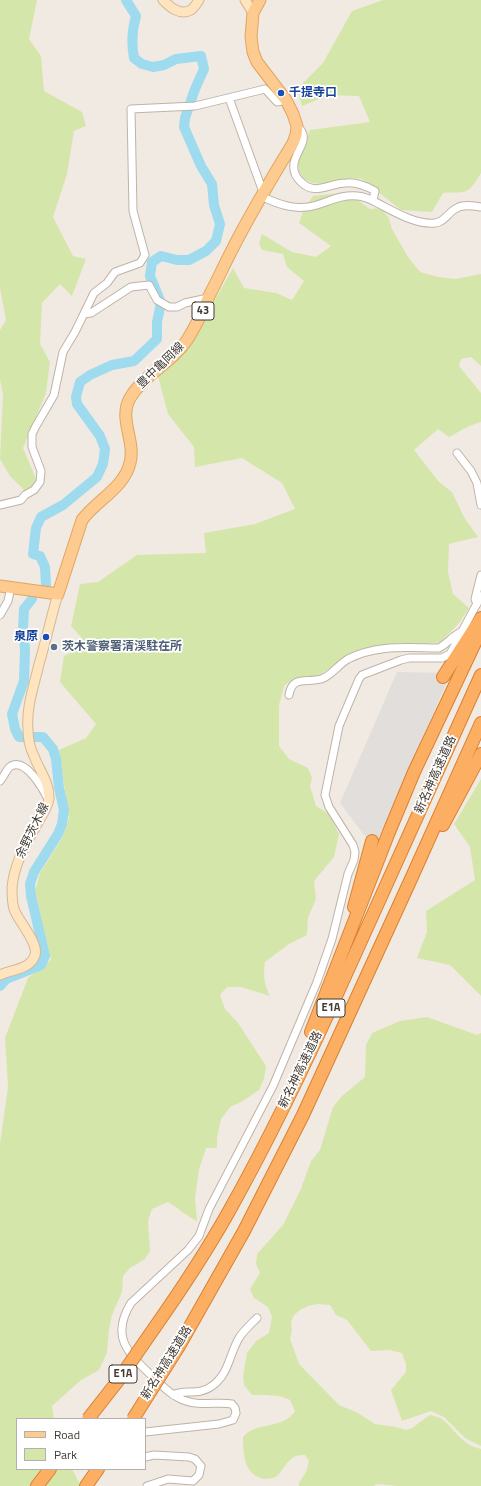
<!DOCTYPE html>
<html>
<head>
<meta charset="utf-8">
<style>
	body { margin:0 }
	#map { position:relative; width:481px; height:1486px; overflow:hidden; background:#f1eae2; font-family:"Titillium Web",sans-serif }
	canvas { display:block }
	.legend { position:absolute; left:16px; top:1418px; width:130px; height:52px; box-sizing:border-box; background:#fff; border:1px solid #b3b0ad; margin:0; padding:5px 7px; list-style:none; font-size:12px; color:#423a33 }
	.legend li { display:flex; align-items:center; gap:8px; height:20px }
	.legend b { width:20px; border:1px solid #b3b0ad }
</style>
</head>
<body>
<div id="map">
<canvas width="481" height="1486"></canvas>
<ul class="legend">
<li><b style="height:5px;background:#fdcb8f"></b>Road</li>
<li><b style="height:11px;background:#d5e6ab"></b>Park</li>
</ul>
</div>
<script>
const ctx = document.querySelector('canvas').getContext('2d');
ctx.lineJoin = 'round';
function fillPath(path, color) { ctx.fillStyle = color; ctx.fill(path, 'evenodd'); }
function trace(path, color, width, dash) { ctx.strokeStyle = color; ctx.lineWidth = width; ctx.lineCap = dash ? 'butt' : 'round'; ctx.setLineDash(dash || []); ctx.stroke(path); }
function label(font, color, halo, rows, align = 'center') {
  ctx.font = font + ' "Titillium Web","Noto Sans JP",sans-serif'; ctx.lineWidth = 3.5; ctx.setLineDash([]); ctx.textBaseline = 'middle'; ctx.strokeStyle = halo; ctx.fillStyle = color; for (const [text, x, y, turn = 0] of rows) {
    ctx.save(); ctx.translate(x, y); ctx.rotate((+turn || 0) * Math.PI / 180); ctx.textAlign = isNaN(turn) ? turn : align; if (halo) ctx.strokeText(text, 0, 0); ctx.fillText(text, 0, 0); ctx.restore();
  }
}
const green = new Path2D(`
	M0,0H37L29,39L41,56L44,91L82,112L86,126L74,131L67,174L53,217L73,256L86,259L72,296L60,284L42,303L40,344L50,362L46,393L23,448L39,486L26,492L10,476L0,459L3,395L0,379V330L6,320L0,288Z
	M383,0H481V173C477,179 471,191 463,192C456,193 450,192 443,193L432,212L401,210L362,179L351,178L321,184L312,183L304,179L299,171L298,162L310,130L370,122L359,96L329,95L302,106L297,89L323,63L352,11Z
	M346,192L370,209L381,208L389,218L392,229L408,257L420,272L438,277L455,279L481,274V366L471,357L461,359L459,366L481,393V422L469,426L449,437L438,429L414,450L439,482L452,492L464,517L478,537L449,544L448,572L453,594L469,608L459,623L441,642L428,644L396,643L359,650L346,657L316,677L294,678L284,686L279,705V746L289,759L308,768L312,778L310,786L316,806L329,814L339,834L334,857L314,881L316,899L308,918L307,935L289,944L265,962C263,975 264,984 270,996L241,987H227L220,995L225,1009L238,1023L266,1066L264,1079L259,1090L243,1101L230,1107L221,1119L217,1138V1148H206L199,1170L195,1198L197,1221C186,1216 178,1208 168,1202L152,1209L148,1221L150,1251L145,1259L130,1268L123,1276L122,1292L112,1315L109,1329L107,1353L99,1370L81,1380L52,1406L54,1419H17V1469H72L81,1486H0V1144L8,1087L5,1038L28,978L51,960L35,892L40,873L62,838L69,818L59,750L86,738L96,724L60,682L64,656L88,645L71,626L80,584L98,582L137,555L206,553L204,533L255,524L295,509L282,483L242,458L195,467L194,447L168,414L158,376L190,343L233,268L244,288L276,293L292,300L304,281L287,267L283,254L262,250L259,243L262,234L292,252L316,257L331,246L299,223L304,209L313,196Z
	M481,779V996L450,965L417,958L427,932L426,911L475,880L470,847L454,824Z
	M427,1017L477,1035L481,1033V1446L465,1438L444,1417L431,1411L402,1421L391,1390L406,1372V1364L402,1353L389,1350L371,1351L347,1320L336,1315L330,1305L318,1304L308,1306L300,1310L294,1315L291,1322L292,1331L290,1339L299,1364L339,1405L358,1413L375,1424L396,1427L406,1430L412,1428L430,1415C434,1416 439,1417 442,1419C457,1431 460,1444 481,1449V1486H398L378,1484L373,1486H299V1483L306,1472L309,1461L305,1455C288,1454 287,1466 277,1476C274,1478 269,1479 265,1479C244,1476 243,1454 243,1437C256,1421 283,1430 295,1411L290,1400C278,1394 266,1395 252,1395L244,1385L243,1376L247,1353L256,1341L269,1333L272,1317L268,1307L254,1298L250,1289L260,1273L256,1264L257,1254L283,1225L300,1191L311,1161L320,1150L333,1107L342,1096L365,1077L366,1045L372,1033L400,1021Z`);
const parking = new Path2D(`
	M397,672L451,673L374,848L340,803Z`);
const river = new Path2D(`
	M46,585L45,567L40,556L33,554L36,528L41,517L63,505L97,477L103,464L105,449L100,436L77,404L76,397L80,382L90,375L112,365L134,361L157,339V322L161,303L150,276L152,262L161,256L177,260H189L206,251L216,241L220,224L214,205L212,184L201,166L184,127L185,118L195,89L204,69L201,56L176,59L164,65L153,67L142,64L134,58C131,43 132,30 136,16L126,0
	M0,986L6,979L41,965L45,956L31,896L30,884L34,872L58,834L62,824L64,810L59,788L56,759L53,749L43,737H19L15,729L12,714L24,681L25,649L23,630L24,609L32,599`);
const minor = new Path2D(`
	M229,98L263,192
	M297,126C312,139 296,149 294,164C293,171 295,176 300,181C315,197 328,183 346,183C356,182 366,186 375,191L373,200
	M261,196C279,205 297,211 317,205C330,201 343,194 358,196C368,197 375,202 383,206C398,214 418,225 435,223C445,222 448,212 457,208C463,204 474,206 481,207
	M84,314L91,313L131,287L149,285L157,300L169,307H177L185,303L208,298
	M457,453L471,471L477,483L481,505
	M0,505L21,500L25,495L34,490L40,482L41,471L32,447V434L36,426L54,395L63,352L75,332L94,293L107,283L115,272L140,263L145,255L133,211L131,109L195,106L265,89L277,102L286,100
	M477,604L475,599L481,575
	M0,615L8,601L11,587
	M289,695C292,675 307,683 321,679C330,677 339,664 348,659C378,644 408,648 439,648C448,643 451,637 461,632
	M0,781C4,777 6,769 11,766C26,758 43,789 48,799
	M173,1395C184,1389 199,1396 212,1386C229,1374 229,1355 239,1338C243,1331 251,1324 257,1318
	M145,1432L219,1424L233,1420L236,1413L235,1408L232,1404C216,1401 201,1407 183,1400C171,1395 161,1385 152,1376C128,1353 110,1337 131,1303L188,1250L199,1236L209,1209L273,1086L317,982L332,939L348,874L354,860L355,852L353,845L329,807L325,795L339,726L359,679L362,675L401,660L409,658H442L450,654L481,596
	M145,1457L154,1455L189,1457L195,1459L201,1466L199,1475L193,1481L168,1479L147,1486`);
const secondary = new Path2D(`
	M163,0C170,7 180,16 191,10C194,8 197,3 199,0
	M245,0L253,13
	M0,975C12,969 30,970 35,955C39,943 18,921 14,909C12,902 12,894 12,888C14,864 25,846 36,826C41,817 47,809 49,799C50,783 39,770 34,756C30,748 28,739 28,730C26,707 34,686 39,664C46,641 51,617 58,594`);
const primary = new Path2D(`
	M0,586L58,594L82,520C97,500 124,488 130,463C136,441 118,419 130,398C144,374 172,363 187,340C197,325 203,310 210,294C218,279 225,263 233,248C251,212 272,178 293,143L296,135L297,126L293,114L286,100L257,62L253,52L251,37L253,13L260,0`);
const motorway = new Path2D(`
	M443,677L481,618
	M443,825L481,754
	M354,907L372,841
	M311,1032L389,832L414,772L481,630
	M155,1327C181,1290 206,1252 228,1213C270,1138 307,1061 342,983C389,881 435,778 481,675
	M179,1346L244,1231L303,1115L411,879L481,723
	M37,1486L50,1469
	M86,1486L98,1469`);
const motorwayBridge = new Path2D(`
	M88,1419L117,1382L155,1327
	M133,1419L179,1346`);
const markers = [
	[281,93,4,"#1a4fb4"],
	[46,637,4,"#1a4fb4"],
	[54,647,4,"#5c6f8a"]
];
const shields = [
	[203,311,22],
	[331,1008,28],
	[123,1374,28]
];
const shieldNames = [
	["43",203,311],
	["E1A",331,1008],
	["E1A",123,1374]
];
const transitNames = [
	["千提寺口",289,93],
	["泉原",38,637,"right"]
];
const streetNames = [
	["豊中亀岡線",161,366,-44],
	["新名神高速道路",436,775,-66],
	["余野茨木線",33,831,-64],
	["新名神高速道路",301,1070,-64],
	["新名神高速道路",167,1363,-58]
];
const serviceNames = [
	["茨木警察署清渓駐在所",62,647]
];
fillPath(green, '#d5e6ab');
fillPath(parking, '#e1dedb');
trace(river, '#9edbef', 10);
trace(minor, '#bfb3a8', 9);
trace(secondary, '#d4b894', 11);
trace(primary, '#e2a460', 13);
trace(motorway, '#db8032', 14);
trace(minor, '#fff', 7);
trace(secondary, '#fee4bf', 9);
trace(primary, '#fdcb8f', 11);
trace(motorway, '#fcae62', 12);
trace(motorwayBridge, '#db8032', 14, []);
trace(motorwayBridge, '#fcae62', 12);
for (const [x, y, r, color] of markers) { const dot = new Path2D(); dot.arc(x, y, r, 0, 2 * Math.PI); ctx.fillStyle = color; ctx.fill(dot); trace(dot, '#fff', 1.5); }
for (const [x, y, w] of shields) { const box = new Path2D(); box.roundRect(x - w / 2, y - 9, w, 18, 3); ctx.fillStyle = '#fff'; ctx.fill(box); trace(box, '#423a33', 1); }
label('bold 11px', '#423a33', null, shieldNames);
label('bold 12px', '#164399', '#fff', transitNames, 'left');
label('12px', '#423a33', '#fff', streetNames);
label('bold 12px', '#4e5e75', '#fff', serviceNames, 'left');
</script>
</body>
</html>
